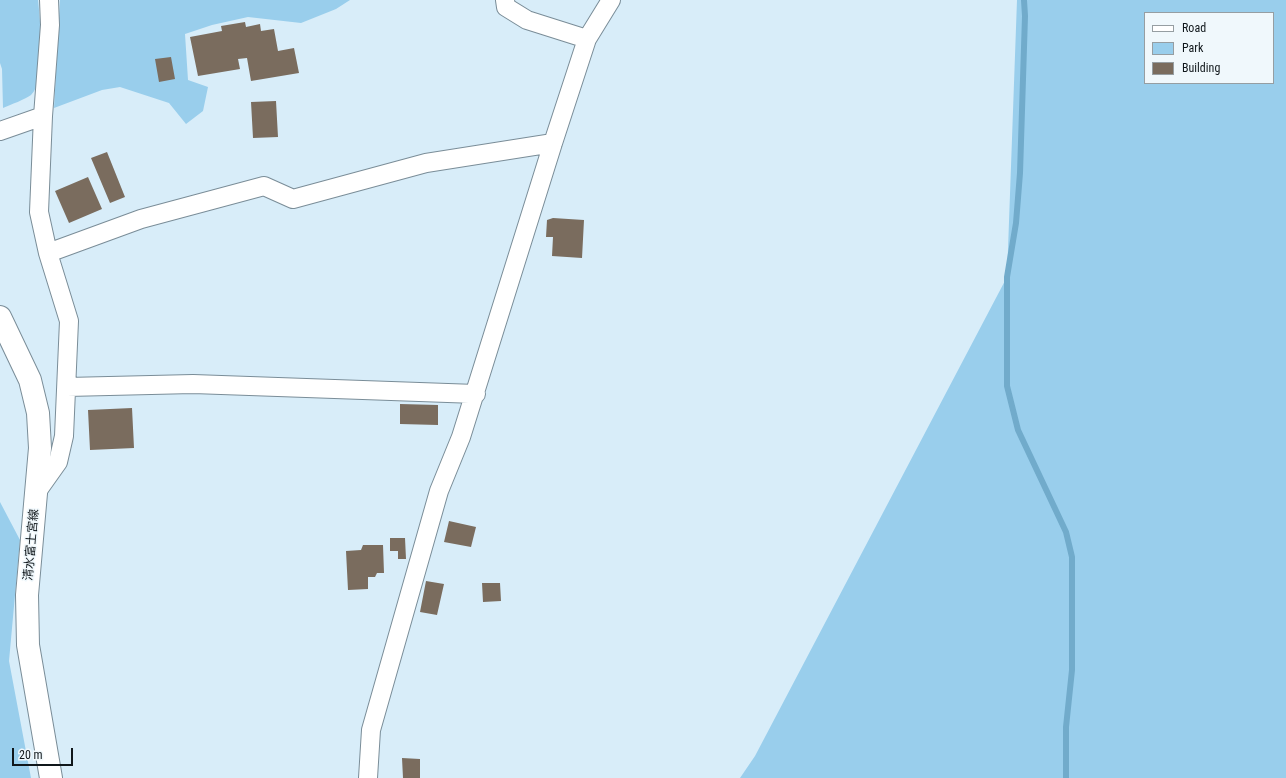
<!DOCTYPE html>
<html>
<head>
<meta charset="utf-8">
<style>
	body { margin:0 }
	#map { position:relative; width:1286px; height:778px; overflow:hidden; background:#d8edf9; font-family:"Roboto Condensed",sans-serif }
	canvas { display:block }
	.legend { position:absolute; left:1144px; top:12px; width:130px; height:72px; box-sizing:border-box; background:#f0f8fc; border:1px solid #969ea2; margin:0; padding:5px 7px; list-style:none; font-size:12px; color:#10171b }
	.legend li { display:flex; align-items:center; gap:8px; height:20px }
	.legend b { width:20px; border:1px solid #969ea2 }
	.scale { position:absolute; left:12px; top:748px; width:61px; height:18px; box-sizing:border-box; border:2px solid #10171b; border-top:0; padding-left:5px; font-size:12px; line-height:14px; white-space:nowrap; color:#10171b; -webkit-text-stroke:3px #f0f8fc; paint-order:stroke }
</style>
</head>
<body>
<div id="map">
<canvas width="1286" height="778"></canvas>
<ul class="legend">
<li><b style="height:5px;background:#fff"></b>Road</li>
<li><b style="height:11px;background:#99ceec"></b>Park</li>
<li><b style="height:11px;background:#7a6c5e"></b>Building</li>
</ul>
<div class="scale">20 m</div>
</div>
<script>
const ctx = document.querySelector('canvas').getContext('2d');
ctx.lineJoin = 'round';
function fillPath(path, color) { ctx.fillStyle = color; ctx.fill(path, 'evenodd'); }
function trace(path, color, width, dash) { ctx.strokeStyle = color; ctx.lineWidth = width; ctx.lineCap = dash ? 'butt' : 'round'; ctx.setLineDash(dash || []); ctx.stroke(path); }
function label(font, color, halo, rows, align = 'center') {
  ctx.font = font + ' "Roboto Condensed","Noto Sans JP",sans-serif'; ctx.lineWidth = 3; ctx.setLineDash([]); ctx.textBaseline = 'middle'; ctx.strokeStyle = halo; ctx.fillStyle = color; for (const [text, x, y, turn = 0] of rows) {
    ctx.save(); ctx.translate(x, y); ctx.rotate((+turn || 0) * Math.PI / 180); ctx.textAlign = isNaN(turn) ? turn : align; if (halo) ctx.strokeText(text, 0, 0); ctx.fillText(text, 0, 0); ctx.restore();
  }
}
const green = new Path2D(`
	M0,0H38C40,20 47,80 31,95C26,99 10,105 3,108L2,69L0,63Z
	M60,0H350L336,9L301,23L248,17L212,25L185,34L188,80L208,87L203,111L186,124L169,103L120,87L102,90L54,108Z
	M1017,0H1286V778H740L755,756L1007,277ZM1145,13H1273V83H1145Z
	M0,502L20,540L9,661L31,778H0Z`);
const stream = new Path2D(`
	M1024,0L1025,16L1020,173L1016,223L1007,277V386L1018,430L1066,532L1072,557V670L1066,727V778`);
const building = new Path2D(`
	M245,22L246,27L260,24L261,31L274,29L278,51L294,48L299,73L251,81L247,58L238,59L240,69L198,76L190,37L222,31L221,26Z
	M171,57L175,79L159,82L155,59Z
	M276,101L278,137L253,138L251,102Z
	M107,152L125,197L110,203L91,158Z
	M88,177L102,209L69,223L55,191Z
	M553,218L584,220L582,258L552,256L553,237H546L547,220Z
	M400,404L438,405V425L400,424Z
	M132,408L134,448L90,450L88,410Z
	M449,521L476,527L471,547L444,542Z
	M390,538H405L406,559H398V551H390Z
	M363,545H383L384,573H377L375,577H368V589L348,590L346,551L361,550Z
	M426,581L444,584L437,615L420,612Z
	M482,583H500L501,601L483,602Z
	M402,758L420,759V778H403Z`);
const street = new Path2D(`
	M505,0L506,7L527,20L587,39
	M0,131L43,116
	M48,253L141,219L264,186L293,199L426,163L553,143
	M67,387L193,384L476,394
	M36,493L58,462L64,436L69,321L48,253L39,212L43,116L50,25L49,0
	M368,778L371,730L439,491L461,437L553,143L587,39L611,0`);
const primary = new Path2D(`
	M0,317L30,380L38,413L40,448L27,595L28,645L51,778`);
const streetNames = [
	["清水富士宮線",32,545,-85]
];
fillPath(green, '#99ceec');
trace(stream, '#71abcb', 6);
fillPath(building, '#7a6c5e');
trace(street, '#7a8d98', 20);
trace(primary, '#7a8d98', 24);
trace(street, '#fff', 18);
trace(primary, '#fff', 22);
label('12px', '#10171b', '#f0f8fc', streetNames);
</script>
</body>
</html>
